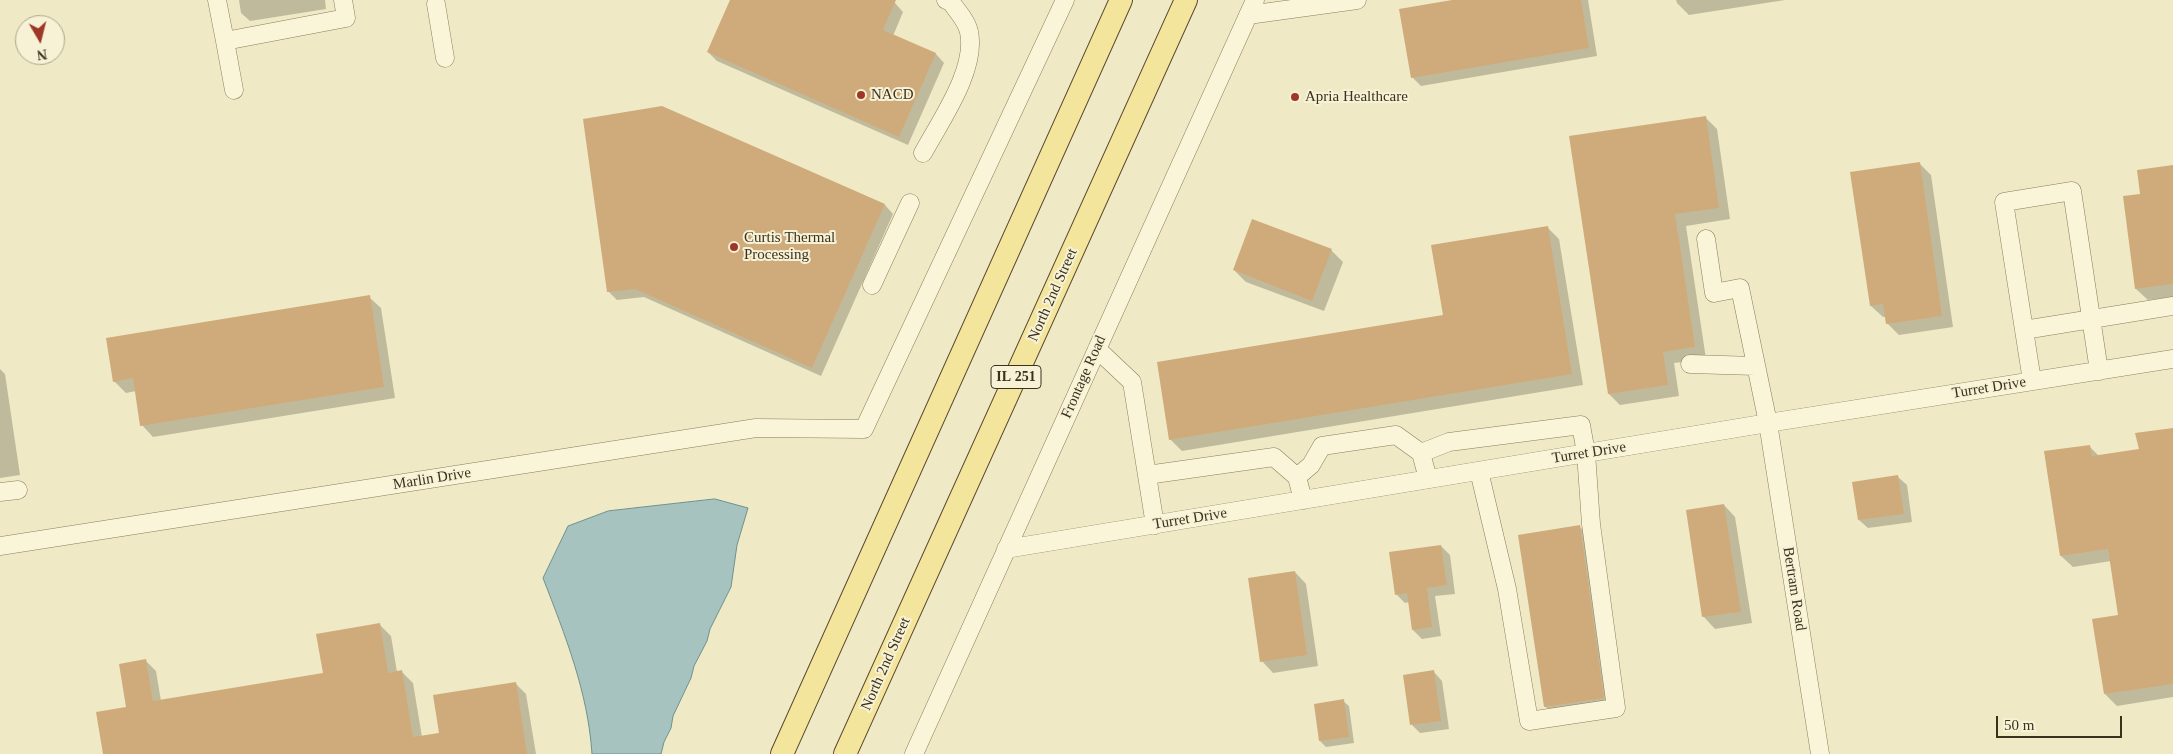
<!DOCTYPE html>
<html>
<head>
<meta charset="utf-8">
<style>
	body { margin:0 }
	#map { position:relative; width:2173px; height:754px; overflow:hidden; background:#f0e9c5; font-family:"Times New Roman",serif }
	canvas { display:block }
	.north { position:absolute; left:15px; top:15px; width:50px; height:50px; box-sizing:border-box; background:#f7f2d5; border:1px solid #aca58c; border-radius:50%; rotate:172deg; font-size:14px; font-weight:700; line-height:20px; text-align:center; color:#3b311f }
	.north::after { content:''; display:block; margin:auto; width:18px; height:22px; background:#9d3828; clip-path:polygon(50% 0,100% 100%,50% 72%,0 100%) }
	.scale { position:absolute; left:1996px; top:716px; width:126px; height:22px; box-sizing:border-box; border:2px solid #3b311f; border-top:0; padding-left:6px; font-size:15px; line-height:18px; white-space:nowrap; color:#3b311f; -webkit-text-stroke:4px #f7f2d5; paint-order:stroke }
</style>
</head>
<body>
<div id="map">
<canvas width="2173" height="754"></canvas>
<div class="north">N</div>
<div class="scale">50 m</div>
</div>
<script>
const ctx = document.querySelector('canvas').getContext('2d');
ctx.lineJoin = 'round';
function fillPath(path, color) { ctx.fillStyle = color; ctx.fill(path, 'evenodd'); }
function trace(path, color, width, dash) { ctx.strokeStyle = color; ctx.lineWidth = width; ctx.lineCap = dash ? 'butt' : 'round'; ctx.setLineDash(dash || []); ctx.stroke(path); }
function label(font, color, halo, rows, align = 'center') {
  ctx.font = font + ' "Times New Roman",serif'; ctx.lineWidth = 4; ctx.setLineDash([]); ctx.textBaseline = 'middle'; ctx.strokeStyle = halo; ctx.fillStyle = color; for (const [text, x, y, turn = 0] of rows) {
    ctx.save(); ctx.translate(x, y); ctx.rotate((+turn || 0) * Math.PI / 180); ctx.textAlign = isNaN(turn) ? turn : align; if (halo) ctx.strokeText(text, 0, 0); ctx.fillText(text, 0, 0); ctx.restore();
  }
}
const water = new Path2D(`
	M715,499L748,508L737,545L731,587L710,629L707,641L694,666L691,678L673,716L671,728L664,742L661,754H592C588,692 565,635 543,578L568,526L608,511Z`);
const shadow = new Path2D(`
	M239,0H325L326,9L250,21L241,13Z
	M731,0H887L895,3L903,12L893,36L936,54L944,63L908,145L717,61L708,52Z
	M1459,0H1588L1597,56L1421,86L1412,77Z
	M1676,0H1785L1689,15L1677,3Z
	M662,107L885,205L893,214L821,376L644,297L617,300L608,291Z
	M1705,117L1717,129L1730,219L1686,226L1706,359L1674,363L1679,396L1620,405L1609,394Z
	M1919,163L1931,175L1953,327L1899,335L1887,323L1886,317H1883L1871,306Z
	M2173,167V297L2148,300L2136,289L2141,195Z
	M1548,228L1559,239L1583,385L1182,451L1170,439L1444,316Z
	M1331,250L1343,262L1324,311L1246,282L1234,270Z
	M369,297L381,308L395,398L153,437L142,425L136,391L126,393L114,381Z
	M0,369L5,374L20,475L0,478Z
	M2173,429V697L2117,706L2105,694L2120,616L2111,561L2073,567L2061,556L2089,446L2099,456L2141,450Z
	M1898,477L1907,485L1912,522L1868,528L1859,520Z
	M1724,505L1735,517L1752,623L1715,629L1704,617L1687,511Z
	M1580,527L1591,538L1615,709L1557,718L1545,706Z
	M1441,546L1450,555L1455,594L1435,596L1441,636L1422,639L1413,630L1409,602L1405,603L1396,594Z
	M1295,572L1306,584L1318,666L1273,673L1262,661Z
	M380,625L391,636L397,672H402L413,683L422,737L441,734L515,683L526,694L536,754H105L127,708L145,660L156,671L161,701L324,674Z
	M1434,672L1442,681L1449,729L1420,733L1412,725Z
	M1343,701L1349,706L1354,743L1326,747L1320,741L1315,705Z`);
const building = new Path2D(`
	M730,0H896L883,30L936,53L899,137L707,52Z
	M1452,0H1581L1589,48L1411,78L1399,9Z
	M662,106L885,204L812,368L635,289L607,292L583,119Z
	M1706,116L1719,208L1675,214L1695,347L1663,352L1668,385L1608,394L1569,136Z
	M1920,162L1942,316L1886,324L1883,304L1870,306L1850,172Z
	M2173,165V284L2135,289L2123,196L2140,194L2137,170Z
	M1252,219L1332,249L1312,301L1233,270Z
	M1548,226L1572,374L1169,440L1157,362L1443,315L1431,245Z
	M370,295L384,387L140,426L133,378L113,382L106,338Z
	M2173,428V684L2104,694L2092,619L2118,615L2108,549L2060,556L2044,451L2090,445L2092,456L2139,449L2135,433Z
	M1898,475L1904,514L1858,520L1852,482Z
	M1724,504L1741,612L1702,617L1686,510Z
	M1580,525L1604,698L1544,707L1518,535Z
	M1441,545L1447,585L1427,588L1432,627L1412,630L1407,593L1395,595L1389,552Z
	M1295,571L1307,655L1260,662L1248,578Z
	M380,623L388,673L402,670L413,737L439,733L433,695L516,682L527,754H103L96,712L126,707L119,664L146,659L153,701L323,673L316,634Z
	M1434,670L1441,721L1410,725L1403,675Z
	M1344,699L1349,737L1319,741L1314,704Z`);
const minor = new Path2D(`
	M217,0L225,41L346,18L343,0
	M436,4L445,58
	M1248,15L1357,0
	M225,41L234,90
	M923,153C941,120 977,69 969,32C967,21 957,11 951,2L946,0
	M1706,239L1714,293L1740,288L1768,423L1820,754
	M872,285L910,203
	M2024,330L2173,306
	M1097,349L1132,382L1155,525
	M1690,364L1756,366
	M2032,381L2004,202L2072,191L2099,371
	M1421,453L1449,442L1581,425L1586,453L1591,524L1616,708L1529,721L1507,589L1479,471
	M1147,475L1274,457L1297,477L1303,500
	M1297,477L1311,465L1322,446L1396,435L1421,453L1428,479
	M0,492L18,490
	M0,546L756,428L864,429L1065,0
	M1006,549L1768,423L2173,359
	M914,754L1255,0`);
const major = new Path2D(`
	M782,754L1121,0
	M845,754L1186,0`);
const markers = [
	[861,95,5,"#9d3828"],
	[1295,97,5,"#9d3828"],
	[734,247,5,"#9d3828"]
];
const shields = [
	[1016,377,50]
];
const shieldNames = [
	["IL 251",1016,377]
];
const poiNames = [
	["NACD",871,95],
	["Apria Healthcare",1305,97],
	["Curtis Thermal",744,238],
	["Processing",744,255]
];
const streetNames = [
	["North 2nd Street",1053,295,-66],
	["Frontage Road",1084,377,-66],
	["Turret Drive",1989,388,-9],
	["Turret Drive",1589,453,-9],
	["Marlin Drive",432,479,-9],
	["Turret Drive",1190,519,-9],
	["Bertram Road",1794,589,81],
	["North 2nd Street",886,664,-66]
];
fillPath(water, '#a7c3bf');
trace(water, '#6d928e', 1);
fillPath(shadow, '#0003');
fillPath(building, '#cfaa7a');
trace(minor, '#8c7c5a', 19);
trace(major, '#5a492f', 24);
trace(minor, '#faf5d9', 18);
trace(major, '#f4e59d', 22);
for (const [x, y, r, color] of markers) { const dot = new Path2D(); dot.arc(x, y, r, 0, 2 * Math.PI); ctx.fillStyle = color; ctx.fill(dot); trace(dot, '#f7f2d5', 2); }
for (const [x, y, w] of shields) { const box = new Path2D(); box.roundRect(x - w / 2, y - 11.5, w, 23, 4); ctx.fillStyle = '#f7f2d5'; ctx.fill(box); trace(box, '#3b311f', 1); }
label('bold 14px', '#3b311f', null, shieldNames);
label('15px', '#3b311f', '#f7f2d5', poiNames, 'left');
label('15px', '#3b311f', '#f7f2d5', streetNames);
</script>
</body>
</html>
